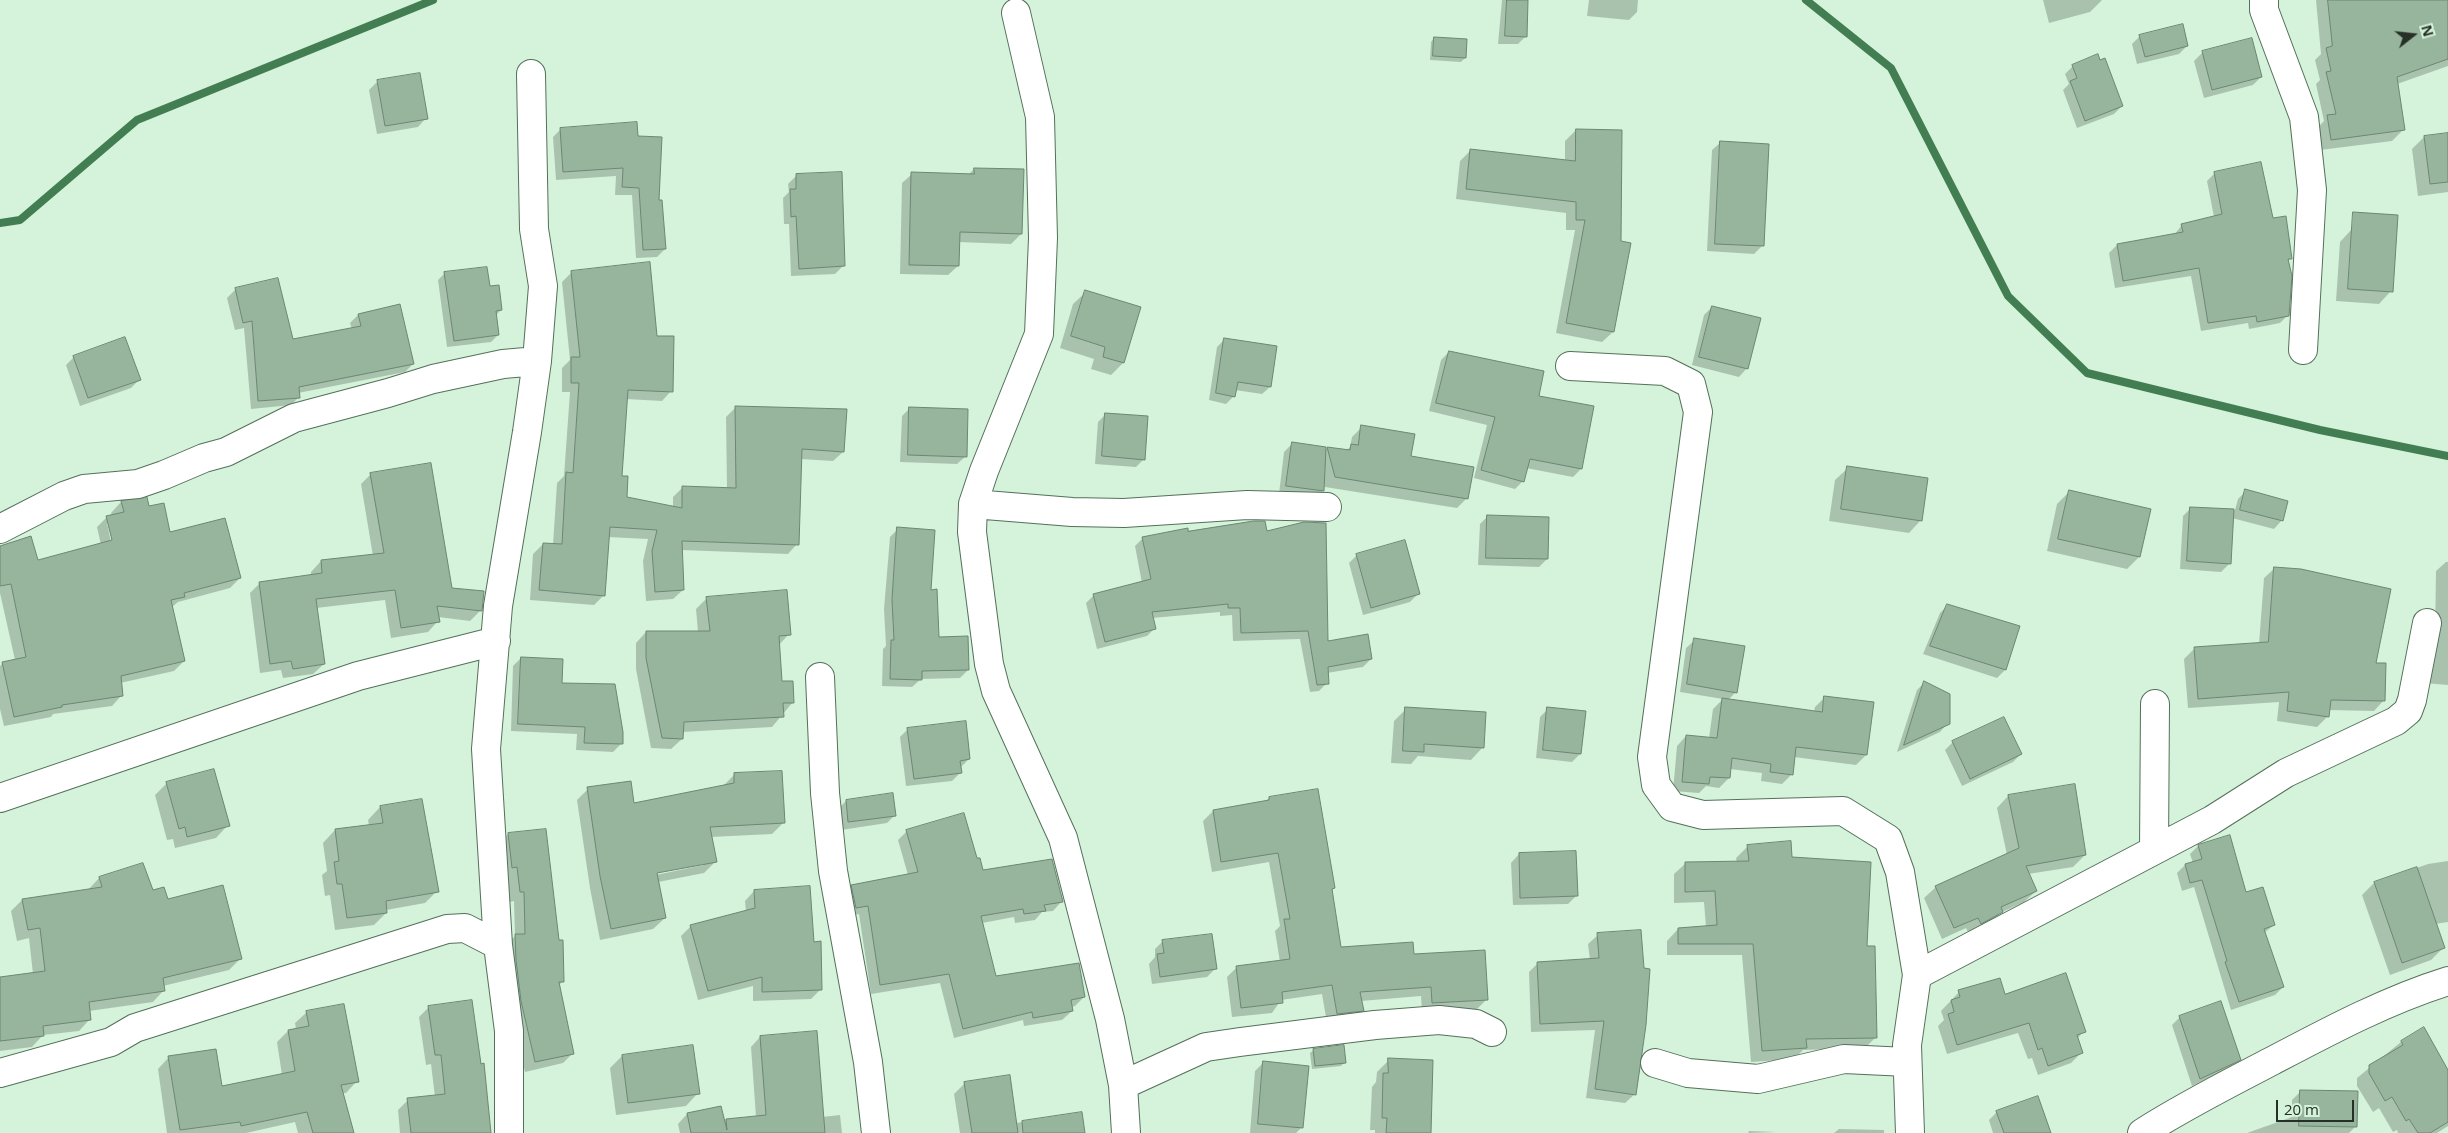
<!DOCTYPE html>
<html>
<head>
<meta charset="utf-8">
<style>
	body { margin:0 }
	#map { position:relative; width:2448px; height:1133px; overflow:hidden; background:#d4f3da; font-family:"Open Sans",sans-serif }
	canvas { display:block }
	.north { position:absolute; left:2388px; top:10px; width:50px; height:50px; -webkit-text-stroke:4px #d4f3da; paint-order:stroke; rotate:74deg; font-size:14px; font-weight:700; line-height:20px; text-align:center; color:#253027 }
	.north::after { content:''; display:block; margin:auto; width:18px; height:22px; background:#253027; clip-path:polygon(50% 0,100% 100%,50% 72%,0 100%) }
	.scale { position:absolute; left:2276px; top:1100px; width:78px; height:22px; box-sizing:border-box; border:2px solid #253027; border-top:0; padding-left:6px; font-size:15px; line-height:18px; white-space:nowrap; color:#253027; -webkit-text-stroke:4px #d4f3da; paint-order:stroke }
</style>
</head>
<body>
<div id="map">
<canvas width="2448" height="1133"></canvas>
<div class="north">N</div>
<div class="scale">20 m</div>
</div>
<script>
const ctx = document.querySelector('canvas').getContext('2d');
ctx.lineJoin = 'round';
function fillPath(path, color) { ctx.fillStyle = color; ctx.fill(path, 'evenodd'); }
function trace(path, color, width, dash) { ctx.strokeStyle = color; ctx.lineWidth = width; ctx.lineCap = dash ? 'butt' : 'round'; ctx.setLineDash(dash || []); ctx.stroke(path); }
const shadow = new Path2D(`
	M1502,0H1527L1526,36L1518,44H1498Z
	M1589,0H1638L1637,12L1629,20L1587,16Z
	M2043,0H2102L2090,12L2049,23Z
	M2316,0H2448V66L2397,84L2403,130L2392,141L2320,150L2317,128L2324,121L2316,84L2320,80L2315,60L2321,54Z
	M2140,36L2187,46L2179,54L2137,64L2132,44Z
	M1434,38L1465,58L1461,62L1430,60L1431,42Z
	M2251,40L2261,77L2253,85L2204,98L2194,61L2202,53Z
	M2073,66L2122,106L2114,114L2077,128L2063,90L2069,84L2065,74Z
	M377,82L426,118L418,127L377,134L369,90Z
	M561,129L636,137L657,201L665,249L657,257L636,258L632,195H615L616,176L556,180L553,137Z
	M1576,130L1613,332L1602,342L1556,333L1575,230H1566V213L1456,199L1460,161L1471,150L1565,161V141Z
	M2448,134V192L2418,196L2412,149L2424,137Z
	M1721,142L1767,145L1762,246L1754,254L1707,251L1712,150Z
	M974,169L1021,234L1011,244L958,242V266L948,275L900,274L902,183L912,174L968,175Z
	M2215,173L2272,219L2291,258L2287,262L2288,315L2280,323L2249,329L2248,323L2201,331L2191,276L2115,288L2109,253L2117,245L2174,235L2182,225L2214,217L2207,181Z
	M796,176L843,266L835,274L791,276L789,224H784L783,198L789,192L788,184Z
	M2352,229L2391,291L2379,304L2336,301L2340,242Z
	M572,272L656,337L671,391L662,401L626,399L621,477L626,498L673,508V497L683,487L727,489L726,417L736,407L843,452L833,461L800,459L797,544L788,554L681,550L683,590L673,599L646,601L643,561L648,539L608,537L604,595L594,605L530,600L533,554L543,544L553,545L557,483L564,476L570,392H562V368L570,360L562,282Z
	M445,273L489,287L501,310L495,316L498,335L491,342L447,347L438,280Z
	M277,279L292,340L352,329L350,323L358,315L413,364L405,372L298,393L299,397L291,405L251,409L244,328L235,330L227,298L235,290Z
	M1086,292L1123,363L1111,375L1091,369L1094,359L1060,348L1073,304Z
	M1712,307L1747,368L1739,377L1692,365L1704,315Z
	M1225,339L1270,387L1262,394L1235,390L1234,396L1226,404L1209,400L1217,347Z
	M1449,352L1537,397L1581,469L1573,477L1526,468L1523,481L1515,489L1474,478L1487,425L1429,411L1441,360Z
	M74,357L139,380L131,388L80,406L66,365Z
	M910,408L966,456L957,464L900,462L902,416Z
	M1106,414L1144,459L1136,467L1095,464L1098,422Z
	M1362,427L1410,457L1467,498L1457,508L1325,487L1324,481L1323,491L1315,499L1279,494L1284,452L1292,444L1324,451L1327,448L1346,451L1350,447L1352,437Z
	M1848,468L1921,520L1909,533L1829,521L1835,480Z
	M371,474L451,589L481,610L470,621L438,617V621L428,632L391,638L385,600L316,608L324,664L313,674L283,678L281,670L260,673L250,593L260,583L311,576V572L321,561L373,556L361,484Z
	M2070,491L2139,557L2127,569L2047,551L2057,504Z
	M2246,491L2282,520L2274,529L2232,518L2230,563L2221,572L2180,569L2183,516L2191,508L2235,510L2238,499Z
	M121,502L148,508L169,534L240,578L230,588L178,602L172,607L184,661L174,671L120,683L122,695L112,706L53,714L51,717L4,726L0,709V666L3,663L15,660L0,593V547L37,562L101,545L97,527L107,517L112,516L111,513ZM107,523H109L115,546L112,547Z
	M1488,516L1547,559L1539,567L1478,565L1480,524Z
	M898,529L930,591L938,638L968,670L960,678L921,679L912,687L882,686L883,649L886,646L884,609L890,537Z
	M1187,532L1266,533L1327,643L1371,659L1363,667L1327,673V683L1319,691L1310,692L1300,639L1233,641L1232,615L1220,616V612L1152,618L1155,628L1147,636L1097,649L1086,603L1094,595L1142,583L1135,546L1143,538Z
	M1357,555L1418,594L1410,602L1363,615L1349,563Z
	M2446,562H2448V685L2424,683L2435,637L2436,571Z
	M2275,568L2374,664L2384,700L2374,711L2328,710V716L2317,727L2277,721L2279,702L2188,708L2184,659L2195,648L2259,644L2264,578Z
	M707,598L789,634L779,645L781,683L793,702L772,727L682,732V739L671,749L651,748L636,669V643L646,632H698L696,609Z
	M1948,605L2018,627L2005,670L1997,678L1923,654L1940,613Z
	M1695,640L1736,692L1728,700L1814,712L1815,707L1825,697L1872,703L1866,755L1856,765L1794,757L1792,774L1782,784L1761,781L1762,773L1730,769L1729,778L1719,788L1706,786L1699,793L1673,791L1677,746L1686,736L1709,738L1713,709L1723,699L1680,692L1686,648Z
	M521,658L561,684L621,744L613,752L576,750L577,734L511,731L513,666Z
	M1925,682L1948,723L1940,732L1897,752L1917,690Z
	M1406,709L1483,747L1471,760L1418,756L1411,764L1391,763L1394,721Z
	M1548,709L1580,754L1572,762L1536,758L1540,717Z
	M908,729L969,759L961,767L960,773L952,781L906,786L900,737Z
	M1953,742L2021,754L2013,762L1962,786L1945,750Z
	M734,775L784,822L772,834L711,837L716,861L704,873L658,882L665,918L653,929L600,940L590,888L577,800L588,789L633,804L723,786ZM704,863V865L651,876V873Z
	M167,783L228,825L216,838L175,848L173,839L167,840L155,795Z
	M2074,786L2085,855L2073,867L2028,874L2036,891L2024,902L2000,913L1990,924L1969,934L1966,928L1942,939L1924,898L1936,887L2007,855L1997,808L2008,796Z
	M1269,798L1334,888L1331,891L1340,949L1413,955L1487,999L1477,1009L1422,1012L1421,996L1361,1001L1363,1010L1353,1020L1327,1023L1322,994L1281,1000L1272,1013L1232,1017L1227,977L1237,967L1280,962L1275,931L1280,926L1269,862L1212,872L1203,821L1213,811L1265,802Z
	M421,800L437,891L425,903L386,910V913L374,925L335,930L330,895L325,896L322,875L327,871L323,843L335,830L369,826L368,820L380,807Z
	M846,801L895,815L887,823L841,830L838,809Z
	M545,830L563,981L558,986L573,1053L563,1063L525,1072L511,1012L505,946L515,936L514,901L510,902L507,876L498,845L508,834Z
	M907,831L976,860L982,872L1062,901L1053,911L1042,912L1035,920L1015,923L1014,917L982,923L995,977L1084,997L1075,1006L1071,1007L1072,1011L1062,1020L1024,1026L1023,1020L954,1038L940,983L871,994L859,914L847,917L843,895L852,886L908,875L898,840Z
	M1748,846L1791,858L1865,948L1876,1037L1865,1048L1803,1050L1794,1059L1751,1062L1742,955H1667V941L1678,929L1706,927L1704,902L1674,903V874L1686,863H1737L1736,858Z
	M2198,846L2274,925L2264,933L2283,987L2275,995L2231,1010L2194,887L2182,891L2177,873L2185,865L2193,863L2190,854Z
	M1519,854L1577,895L1568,904L1513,905L1511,863Z
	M2448,861V922L2435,924L2443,948L2431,960L2390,975L2362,895L2374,883L2428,864Z
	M99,878L152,892L167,900L240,959L229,970L163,986L164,990L153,1002L89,1011L90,1019L79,1031L43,1035L32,1047L0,1051V979L33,974L29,938L17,941L11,911L22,900L88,890Z
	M754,891L813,943L821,989L811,999L753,1001V986L698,1000L681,936L691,926L746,912L745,901Z
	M1598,935L1635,1094L1625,1103L1586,1098L1595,1030L1531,1032L1529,972L1538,963L1590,960L1588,944Z
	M1163,941L1215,969L1207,977L1152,984L1149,964L1155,957V949Z
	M1959,992L2004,995L2084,1031L2077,1039L2081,1053L2071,1063L2038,1075L2032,1058L2028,1059L2018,1033L1947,1054L1938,1026L1944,1020L1941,1011Z
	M429,1007L490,1133H400L398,1110L408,1100L435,1097L431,1064L426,1065L419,1017Z
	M307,1012L357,1081L346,1093H342L353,1133H298L295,1122L246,1133H167L158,1069L169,1057L221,1088L282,1075L277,1042L288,1031L296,1029L295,1023Z
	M2180,1017L2239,1059L2231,1067L2192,1086L2172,1025Z
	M760,1037L822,1117L840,1115L842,1133H680L678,1124L687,1114L720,1107L723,1120L756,1117L751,1047Z
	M2401,1042L2448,1072V1126L2437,1133H2398L2397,1130L2393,1132L2379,1108L2373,1112L2357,1086V1078Z
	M1314,1050L1345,1062L1341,1066L1312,1069L1310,1053Z
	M622,1056L698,1093L686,1106L616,1115L610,1068Z
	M1389,1060L1429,1133H1375V1130H1370L1372,1087L1376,1082L1377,1072Z
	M1263,1063L1302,1127L1296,1133H1250L1255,1071Z
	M965,1083L1016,1123L1081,1113L1084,1133H960L954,1094Z
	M2300,1092L2356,1126L2349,1133H2247L2292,1117V1100Z
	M1997,1112L2050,1133H1993L1989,1120Z
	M1839,1129L1884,1130V1133H1834Z
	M1749,1131L1777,1132L1748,1133Z`);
const stream = new Path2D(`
	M1806,0L1891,68L2008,296L2087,373L2320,430L2448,456
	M0,223L20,220L137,120L433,0`);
const building = new Path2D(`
	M1507,0H1528L1527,37L1505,36Z
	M2328,0H2448V59L2397,77L2405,130L2331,140L2327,115L2336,114L2326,72L2331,71L2326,48L2332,46Z
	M2183,24L2188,46L2145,57L2139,35Z
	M1434,37L1467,39L1466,58L1433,56Z
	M2252,38L2262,77L2212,90L2202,51Z
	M2098,54L2100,60L2105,58L2123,106L2085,121L2070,81L2077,78L2072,65Z
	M420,73L428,119L385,126L377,80Z
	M637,122L638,136L662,137L659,200H662L666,249L643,250L639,188L622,187L623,168L563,172L560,128Z
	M1576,129L1622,130L1621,241L1631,243L1614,332L1566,323L1585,220H1576V202L1466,189L1470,149L1575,161Z
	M2448,133V182L2430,184L2424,136Z
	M1720,141L1769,144L1764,246L1715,244Z
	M2261,162L2273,218L2286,216L2292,259H2288L2292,276L2289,316L2257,322L2256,316L2208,323L2199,268L2123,281L2117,244L2183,232L2181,224L2222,214L2214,172Z
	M974,168L1024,169L1022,234L960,232L959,266L909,265L911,172L974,174Z
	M842,172L845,266L799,269L796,216L791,217L790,189H796V174Z
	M2353,212L2398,215L2393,292L2348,289Z
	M650,262L657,336H674L673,392L628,390L622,476H628L627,497L682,508V486L736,488L735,406L847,409L844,452L802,449L799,545L682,541L684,590L655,592L652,551L657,530L610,527L605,596L539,590L543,543L562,544L566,472L573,473L579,383H571V357H580L571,271Z
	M487,267L490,286L499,285L502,310L496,311L499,335L454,341L444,272Z
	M278,278L293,339L361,326L358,314L400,304L414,364L299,387L300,398L258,401L252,321L243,323L235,288Z
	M1085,290L1141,307L1124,363L1103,357L1105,347L1071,336Z
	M1712,306L1761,318L1748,369L1699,357Z
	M125,337L141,380L88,398L73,356Z
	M1224,338L1277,346L1271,387L1238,382L1235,397L1216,393Z
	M1449,351L1544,371L1539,396L1594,406L1582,469L1530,459L1524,482L1481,470L1495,417L1436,403Z
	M909,407L968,409L967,457L908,455Z
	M1105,413L1148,416L1145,460L1102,456Z
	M1361,425L1415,434L1411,456L1474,467L1468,499L1335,477L1327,447L1350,450L1351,444L1358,445Z
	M1292,442L1326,447L1324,491L1286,486Z
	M431,463L452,588L484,591L482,611L437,606L440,622L401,628L395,590L316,599L325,664L293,669L291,661L270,664L259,582L322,573L321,560L384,553L370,473Z
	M1847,466L1928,478L1922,521L1841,509Z
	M2245,489L2288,501L2283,521L2240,510Z
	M2069,490L2151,509L2140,557L2058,539Z
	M147,497L149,506L164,503L170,532L225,518L241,578L184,593L185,597L171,600L185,661L121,676L123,696L62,705V707L14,717L2,662L26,657L11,584L0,586V546L31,536L38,560L112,540L106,516L124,512L121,501Z
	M2190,507L2234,509L2231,564L2187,561Z
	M1487,515L1549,517L1548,559L1486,558Z
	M1254,521H1265L1267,531L1304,522L1326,523L1328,641L1368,634L1372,659L1328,667L1329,684L1317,685L1308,631L1241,633L1240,608H1228V604L1152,612L1156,629L1105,642L1093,594L1151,579L1142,537L1188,528V531Z
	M897,527L935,530L931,590L937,589L939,637L968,636L969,670L922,671V680L890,679L891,640H894L892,600Z
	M1405,540L1420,594L1371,608L1356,554Z
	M2274,567L2301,569L2391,589L2376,663H2386L2385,701L2331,700L2329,717L2287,711L2289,692L2198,699L2194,647L2268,642Z
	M787,590L791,635L779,636L782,681H793L794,703H783L784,717L684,722L683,739L662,738L646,658V631H710L706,597Z
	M1947,604L2020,626L2006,670L1930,646Z
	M1694,638L1745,646L1737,693L1687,684Z
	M521,657L563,659L562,683L615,684L623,732V744L584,743L585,727L518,724Z
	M1924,681L1950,694V724L1904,745Z
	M1824,696L1874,702L1867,755L1796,747L1793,775L1770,772L1771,764L1732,758L1730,778L1710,777L1709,784L1682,782L1686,735L1717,738L1722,698L1822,712Z
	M1405,707L1486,712L1484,748L1424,744V752L1403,751Z
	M1547,707L1586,711L1581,754L1543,750Z
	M2004,717L2022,754L1970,779L1952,741Z
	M966,721L970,759L960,761L962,773L914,779L907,728Z
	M214,769L230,826L187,837L185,827L179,829L166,782Z
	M782,771L785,823L710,827L717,862L657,873L666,918L611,929L600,876L587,787L631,781L634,803L734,783V773Z
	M2075,784L2086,855L2026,866L2037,891L2001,907L2003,912L1981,924L1978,918L1954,928L1935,886L2019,848L2008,795Z
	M1318,789L1335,888L1332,889L1341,947L1413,942L1414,954L1485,950L1488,1000L1432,1003L1431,987L1360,992L1364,1011L1337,1014L1332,985L1282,992L1283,1003L1241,1008L1236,966L1290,959L1284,919H1290L1278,853L1221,862L1213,810L1269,800V797Z
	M893,793L896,816L848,822L846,800Z
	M422,799L439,892L386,901L387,913L347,918L342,884H337L334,862L339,861L335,829L383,823L380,806Z
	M964,813L977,858H980L983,870L1052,859L1063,902L1044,905L1046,911L1024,914L1023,909L981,916L996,976L1079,963L1085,997L1071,1000L1073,1011L1033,1018L1032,1012L963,1029L949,974L880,985L868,906L856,908L851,885L918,872L906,830Z
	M546,829L559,940H563L564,982H559L574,1054L535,1062L521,1001L516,960L515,934H525L524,892H520L517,867L512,868L508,833Z
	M2230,835L2246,892L2263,887L2275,925L2264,929L2284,987L2239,1002L2225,962L2227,961L2202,880L2190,883L2185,864L2202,859L2198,845Z
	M1791,841L1792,857L1871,862L1867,946H1875L1877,1038L1806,1039L1807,1048L1762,1051L1753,944H1678V928L1717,925L1715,891L1685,892V862L1749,861L1747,845Z
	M1576,851L1578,896L1520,898L1519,853Z
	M143,863L153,890L164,887L168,899L223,885L242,959L163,978L165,991L89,1002L91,1020L43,1026L44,1036L0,1041V977L45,971L40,928L28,930L22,899L102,887L99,877Z
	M2417,867L2445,948L2402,963L2374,882Z
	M810,886L814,942L821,941L822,990L762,992V977L708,991L690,925L755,908L754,890Z
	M1641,930L1644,968L1650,969L1646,1025L1636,1095L1595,1089L1604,1021L1540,1024L1537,962L1599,958L1597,933Z
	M1212,934L1217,969L1160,977L1157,954L1164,953L1162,940Z
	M2066,973L2086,1032L2077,1035L2083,1053L2048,1066L2042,1048L2038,1050L2029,1023L1957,1045L1948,1014L1954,1012L1951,1000L1960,997L1958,990L2000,978L2005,994Z
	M472,1000L481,1064L484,1063L491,1133H411L407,1098L445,1094L441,1055H435L428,1006Z
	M2221,1001L2241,1060L2200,1079L2179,1016Z
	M344,1004L359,1082L341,1085L354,1133H313L307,1112L241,1126L240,1122L180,1130L168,1056L216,1049L222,1086L295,1071L288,1030L309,1026L306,1011Z
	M2424,1027L2448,1070V1122L2430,1133H2418L2409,1119L2406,1121L2392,1097L2385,1101L2369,1073V1065L2403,1045L2401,1041Z
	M817,1031L825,1133H691L687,1113L721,1106L727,1130L726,1119L766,1115L760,1036Z
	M693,1045L700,1094L628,1103L622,1055Z
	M1344,1045L1346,1063L1315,1066L1313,1049Z
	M1388,1058L1433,1060L1431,1133H1386L1387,1118H1382L1383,1073H1388Z
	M1263,1061L1309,1066L1303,1128L1258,1124Z
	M1010,1075L1018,1133H972L964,1082Z
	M2300,1090L2358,1091L2357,1127L2299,1126Z
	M2038,1096L2051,1133H2004L1996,1111Z
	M1082,1112L1085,1133H1023L1022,1121Z`);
const minor = new Path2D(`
	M2264,0V10L2304,117L2312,190L2303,350
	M1016,13L1040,117L1043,238L1039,334L984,471L973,504L972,532L989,664L996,691L1063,838L1110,1019L1123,1085L1126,1133
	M1570,366L1665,371L1691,384L1698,412L1652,757L1656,785L1672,807L1703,815L1843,811L1888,839L1900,872L1917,975L1907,1045L1910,1133
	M973,504L1072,512L1124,513L1247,505L1327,507
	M0,529L64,496L84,489L138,484L164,475L204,458L226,452L294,418L388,393L433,379L503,364L537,361
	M820,677L825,793L833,871L868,1062L876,1133
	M0,798L358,676L496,641
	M2154,850L2155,704
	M1917,975L2212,820L2286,773L2396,721L2408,711L2412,700L2427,623
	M1655,1063L1688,1073L1758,1079L1844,1059L1907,1062
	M0,1073L111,1042L135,1028L447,929L465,928L498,945
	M1123,1085L1206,1047L1240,1042L1375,1025L1439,1020L1476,1024L1492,1032
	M509,1133V1031L498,945L486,749L498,606L527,432L537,361L543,286L534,229L531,74
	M2142,1133C2184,1106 2228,1084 2272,1061C2329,1031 2387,1000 2448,981`);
fillPath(shadow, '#0003');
trace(stream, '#437e53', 8);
fillPath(building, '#97b49d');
trace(building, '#6b8771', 1);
trace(minor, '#54705a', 30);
trace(minor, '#fff', 28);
</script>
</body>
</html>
